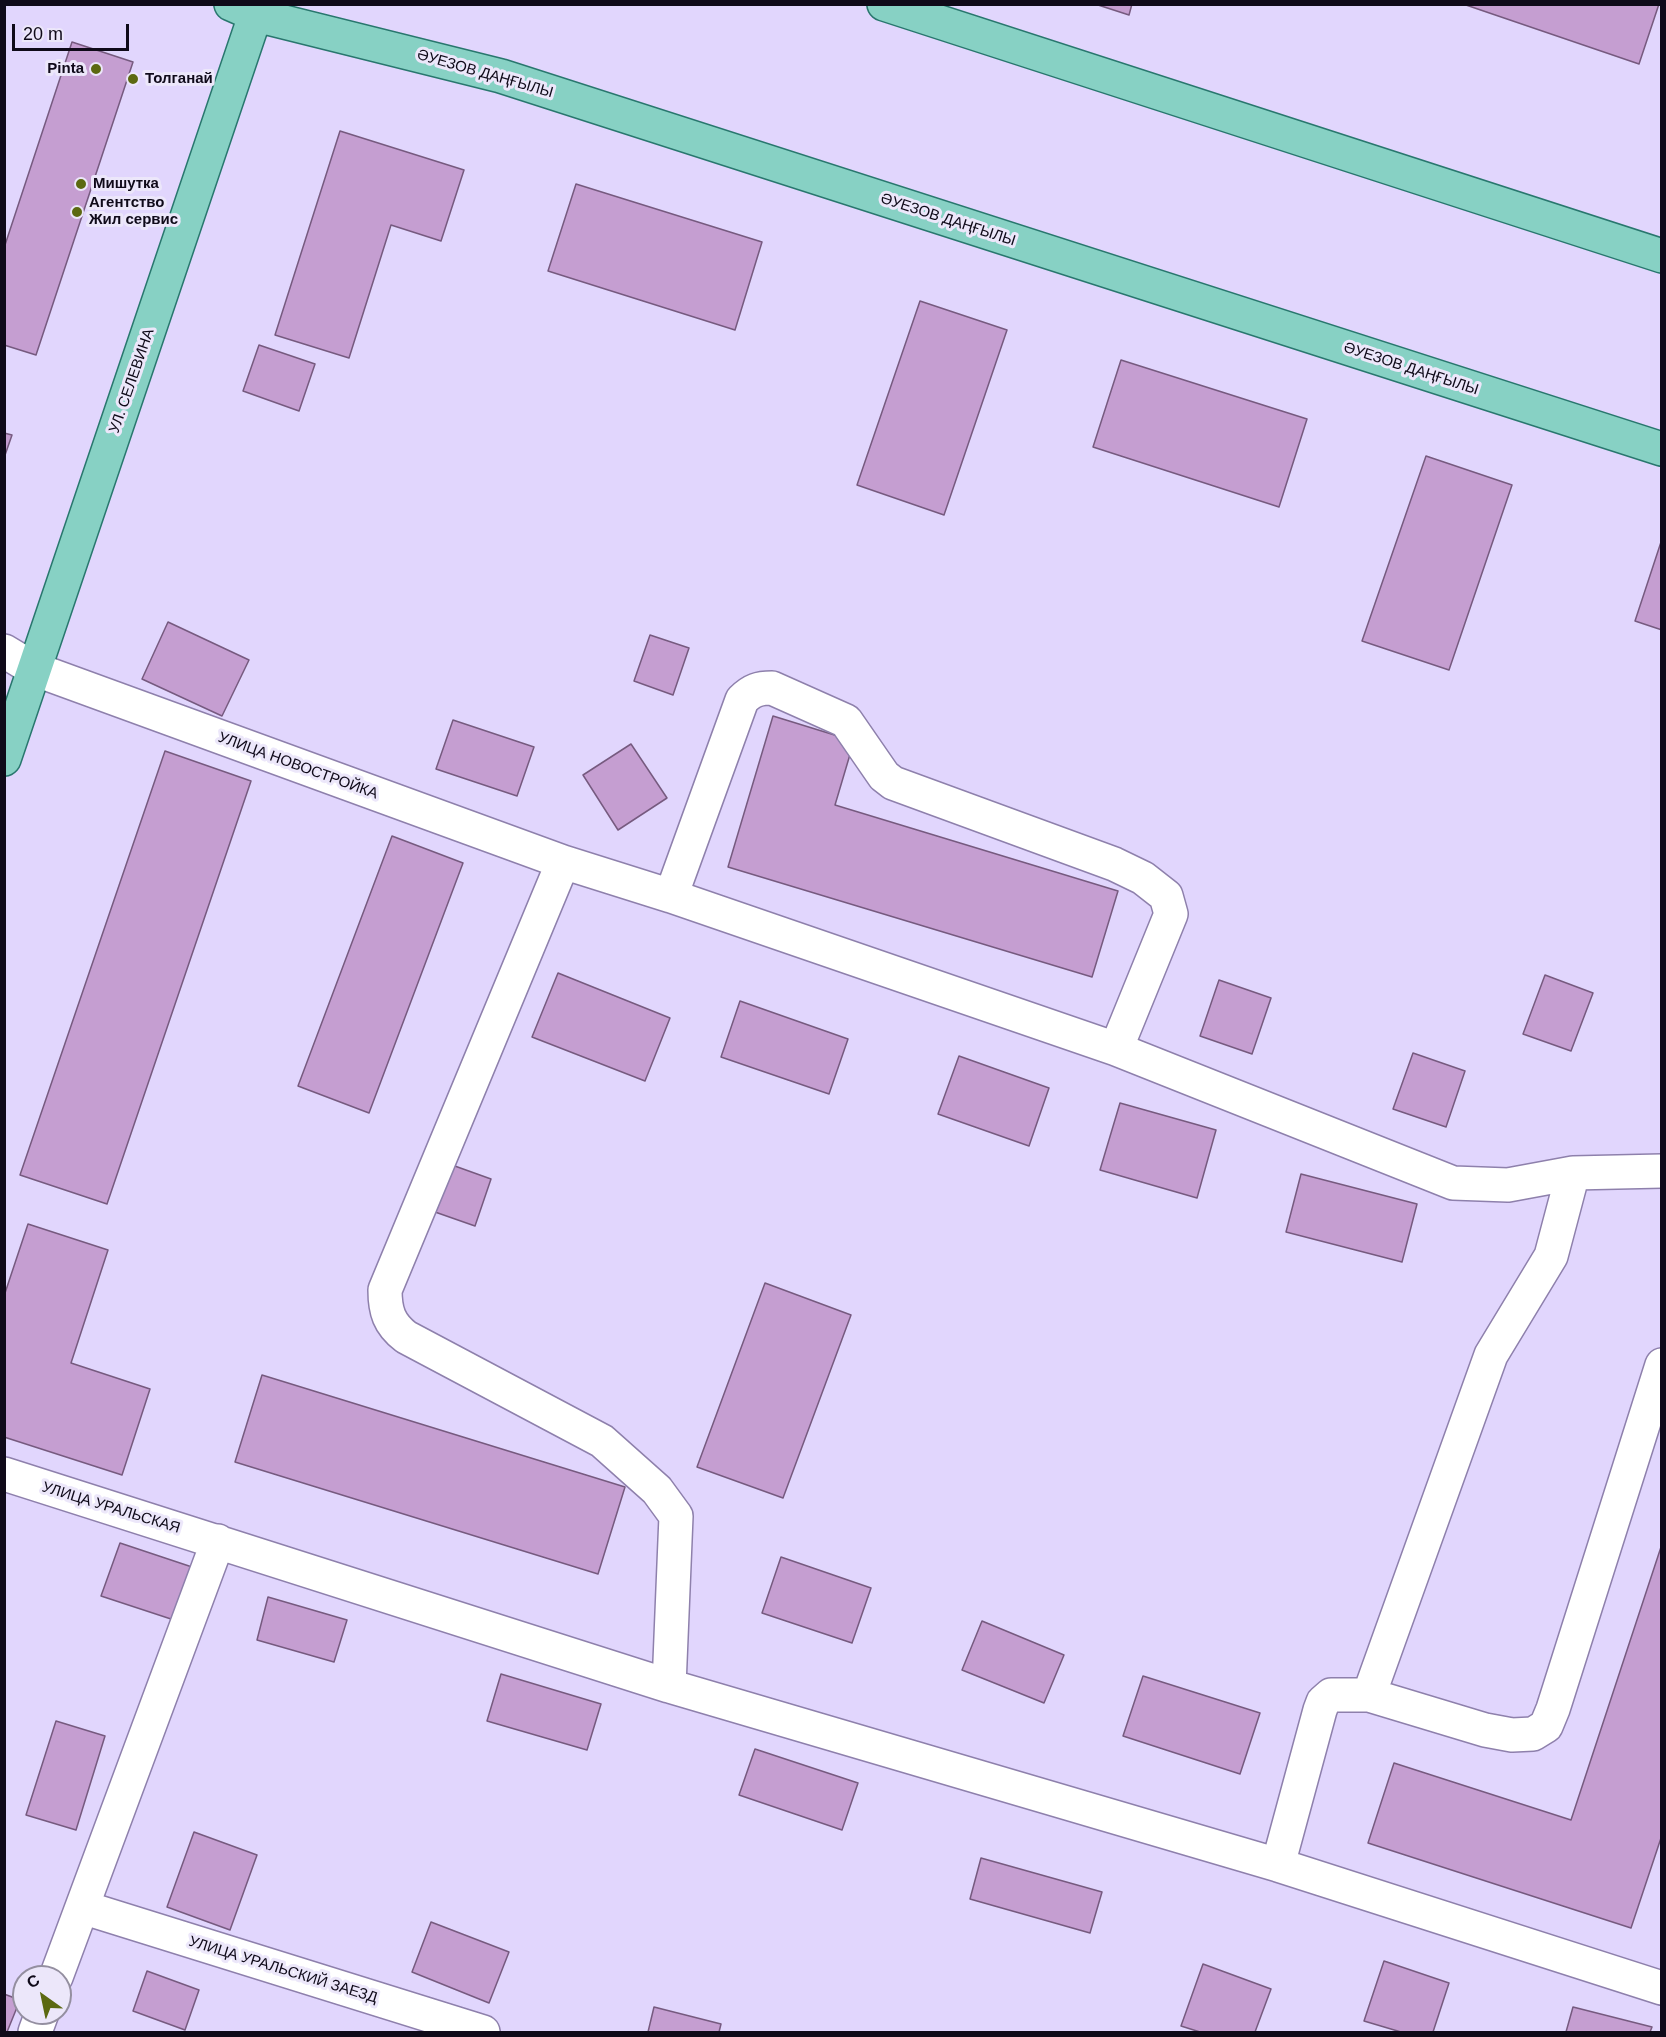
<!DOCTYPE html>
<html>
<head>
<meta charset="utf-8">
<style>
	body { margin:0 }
	#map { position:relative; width:1666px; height:2037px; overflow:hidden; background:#e1d6fd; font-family:Arial,sans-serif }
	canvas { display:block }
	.frame { position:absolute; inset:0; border:6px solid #0f0a19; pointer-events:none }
	.north { position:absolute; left:12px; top:1965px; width:60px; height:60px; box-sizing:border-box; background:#ece7fa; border:2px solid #948fa0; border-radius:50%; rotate:327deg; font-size:16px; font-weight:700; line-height:24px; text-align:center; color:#0f0a19 }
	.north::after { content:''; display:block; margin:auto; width:21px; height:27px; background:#5c6911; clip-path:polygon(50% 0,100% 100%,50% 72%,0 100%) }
	.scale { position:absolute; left:12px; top:24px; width:117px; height:27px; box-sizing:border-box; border:3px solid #0f0a19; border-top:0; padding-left:8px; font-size:18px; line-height:21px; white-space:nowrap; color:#0f0a19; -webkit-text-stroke:4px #ece7fa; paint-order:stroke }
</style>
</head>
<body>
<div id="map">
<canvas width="1666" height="2037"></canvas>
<div class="frame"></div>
<div class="north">С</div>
<div class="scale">20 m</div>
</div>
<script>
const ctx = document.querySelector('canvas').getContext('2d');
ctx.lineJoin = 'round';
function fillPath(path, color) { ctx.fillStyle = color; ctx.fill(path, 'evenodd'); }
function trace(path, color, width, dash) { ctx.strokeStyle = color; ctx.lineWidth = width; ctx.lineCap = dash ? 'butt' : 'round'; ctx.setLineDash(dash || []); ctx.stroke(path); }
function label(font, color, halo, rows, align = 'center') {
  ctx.font = font + ' Arial,sans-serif'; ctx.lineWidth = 6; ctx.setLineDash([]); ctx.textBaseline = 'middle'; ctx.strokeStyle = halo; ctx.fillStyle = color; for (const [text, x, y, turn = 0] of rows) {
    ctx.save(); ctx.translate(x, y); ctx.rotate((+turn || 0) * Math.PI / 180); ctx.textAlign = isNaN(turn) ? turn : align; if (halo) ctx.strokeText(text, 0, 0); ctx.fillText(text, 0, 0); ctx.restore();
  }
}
const building = new Path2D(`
	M1095,4H1132L1129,15Z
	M1463,4H1659L1639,64Z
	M72,42L133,62L36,355L4,345V248Z
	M340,131L464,170L441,241L391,225L349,358L275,335Z
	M576,184L762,242L735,330L548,271Z
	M920,301L1007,330L944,515L857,485Z
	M259,345L315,364L299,411L243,391Z
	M1121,360L1307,419L1279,507L1093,447Z
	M4,433L12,435L4,458Z
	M1426,456L1512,485L1449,670L1362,641Z
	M1662,539V630L1635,621Z
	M168,622L249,660L222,716L142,679Z
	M650,635L689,648L673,695L634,681Z
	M773,716L854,741L835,805L1118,891L1092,977L728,867Z
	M453,720L534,747L517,796L436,769Z
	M631,744L667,798L618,830L583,775Z
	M165,751L251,781L107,1204L20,1175Z
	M392,836L463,863L369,1113L298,1086Z
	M558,973L670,1018L645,1081L532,1037Z
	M1545,975L1593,993L1571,1051L1523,1034Z
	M1219,980L1271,998L1252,1054L1200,1036Z
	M740,1001L848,1039L829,1094L721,1057Z
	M1413,1053L1465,1071L1446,1127L1393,1109Z
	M959,1056L1049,1088L1029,1146L938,1114Z
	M1120,1103L1216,1130L1197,1198L1100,1170Z
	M452,1165L491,1179L475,1226L435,1212Z
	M1301,1174L1417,1204L1402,1262L1286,1232Z
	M28,1224L108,1250L71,1363L150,1389L122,1475L4,1437V1296Z
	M765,1283L851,1315L783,1498L697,1467Z
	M262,1375L625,1487L598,1574L235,1462Z
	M120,1543L192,1567L174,1620L101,1596Z
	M1662,1544V1835L1631,1928L1368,1843L1394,1763L1571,1820Z
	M781,1557L871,1588L852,1643L762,1613Z
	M268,1597L347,1620L334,1662L257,1640Z
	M982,1621L1064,1655L1044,1703L962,1670Z
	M501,1674L601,1704L587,1750L487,1721Z
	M1143,1676L1260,1713L1240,1774L1123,1736Z
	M56,1721L105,1736L76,1830L26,1815Z
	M755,1749L858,1783L842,1830L739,1795Z
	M194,1832L257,1855L230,1930L167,1907Z
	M981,1858L1102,1892L1090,1933L970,1899Z
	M431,1922L509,1952L489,2003L412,1972Z
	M1384,1961L1449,1983L1433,2032H1401L1364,2021Z
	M1203,1964L1271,1989L1255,2032H1200L1181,2026Z
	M147,1971L199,1990L185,2030L133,2011Z
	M4,1994L20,2000L7,2032H4Z
	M654,2007L721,2024L719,2032H648Z
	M1573,2007L1652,2027L1650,2032H1566Z`);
const minor = new Path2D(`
	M4,651L34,669L563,862L671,896L1116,1049L1453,1183L1508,1185L1573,1173L1662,1171
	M563,862L385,1290C385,1311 389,1324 406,1337L602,1441L657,1490L676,1516L669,1686
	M671,896L742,700C752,690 759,688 772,688L846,721L884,776L893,783L1114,864L1143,878L1166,896L1171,914L1116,1049
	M4,1474L669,1686L1278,1865L1662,1988
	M1369,1695L1491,1355L1551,1256L1573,1173
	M1278,1865L1320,1710L1323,1702L1331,1695H1369L1485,1730L1512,1735L1533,1734L1546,1726L1553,1709L1662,1365
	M82,1907L483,2032
	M56,1977L218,1541
	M35,2032L42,2013`);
const major = new Path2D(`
	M231,4L256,15L501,76L1662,449
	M884,4L1662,256
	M4,759L259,4`);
const markers = [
	[96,69,6,"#5c6911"],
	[133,79,6,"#5c6911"],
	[81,184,6,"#5c6911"],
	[77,212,6,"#5c6911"]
];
const poiNames = [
	["Pinta",84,69,"right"],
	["Толганай",145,79],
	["Мишутка",93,184],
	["Агентство",89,203],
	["Жил сервис",89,220]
];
const streetNames = [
	["ӘУЕЗОВ ДАҢҒЫЛЫ",485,74,16],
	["ӘУЕЗОВ ДАҢҒЫЛЫ",948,220,18],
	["ӘУЕЗОВ ДАҢҒЫЛЫ",1411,369,18],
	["УЛ. СЕЛЕВИНА",132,381,-71],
	["УЛИЦА НОВОСТРОЙКА",298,766,20],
	["УЛИЦА УРАЛЬСКАЯ",111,1508,17],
	["УЛИЦА УРАЛЬСКИЙ ЗАЕЗД",283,1970,17]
];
fillPath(building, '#c59ed1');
trace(building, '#765a7f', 1.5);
trace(minor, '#8e80ac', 36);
trace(major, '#29776e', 36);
trace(minor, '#fff', 33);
trace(major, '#87d1c4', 33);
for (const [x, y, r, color] of markers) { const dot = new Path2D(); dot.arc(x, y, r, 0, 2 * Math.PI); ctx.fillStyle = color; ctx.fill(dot); trace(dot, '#ece7fa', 2); }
label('bold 15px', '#0f0a19', '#ece7fa', poiNames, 'left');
label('15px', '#0f0a19', '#ece7fa', streetNames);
</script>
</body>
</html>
